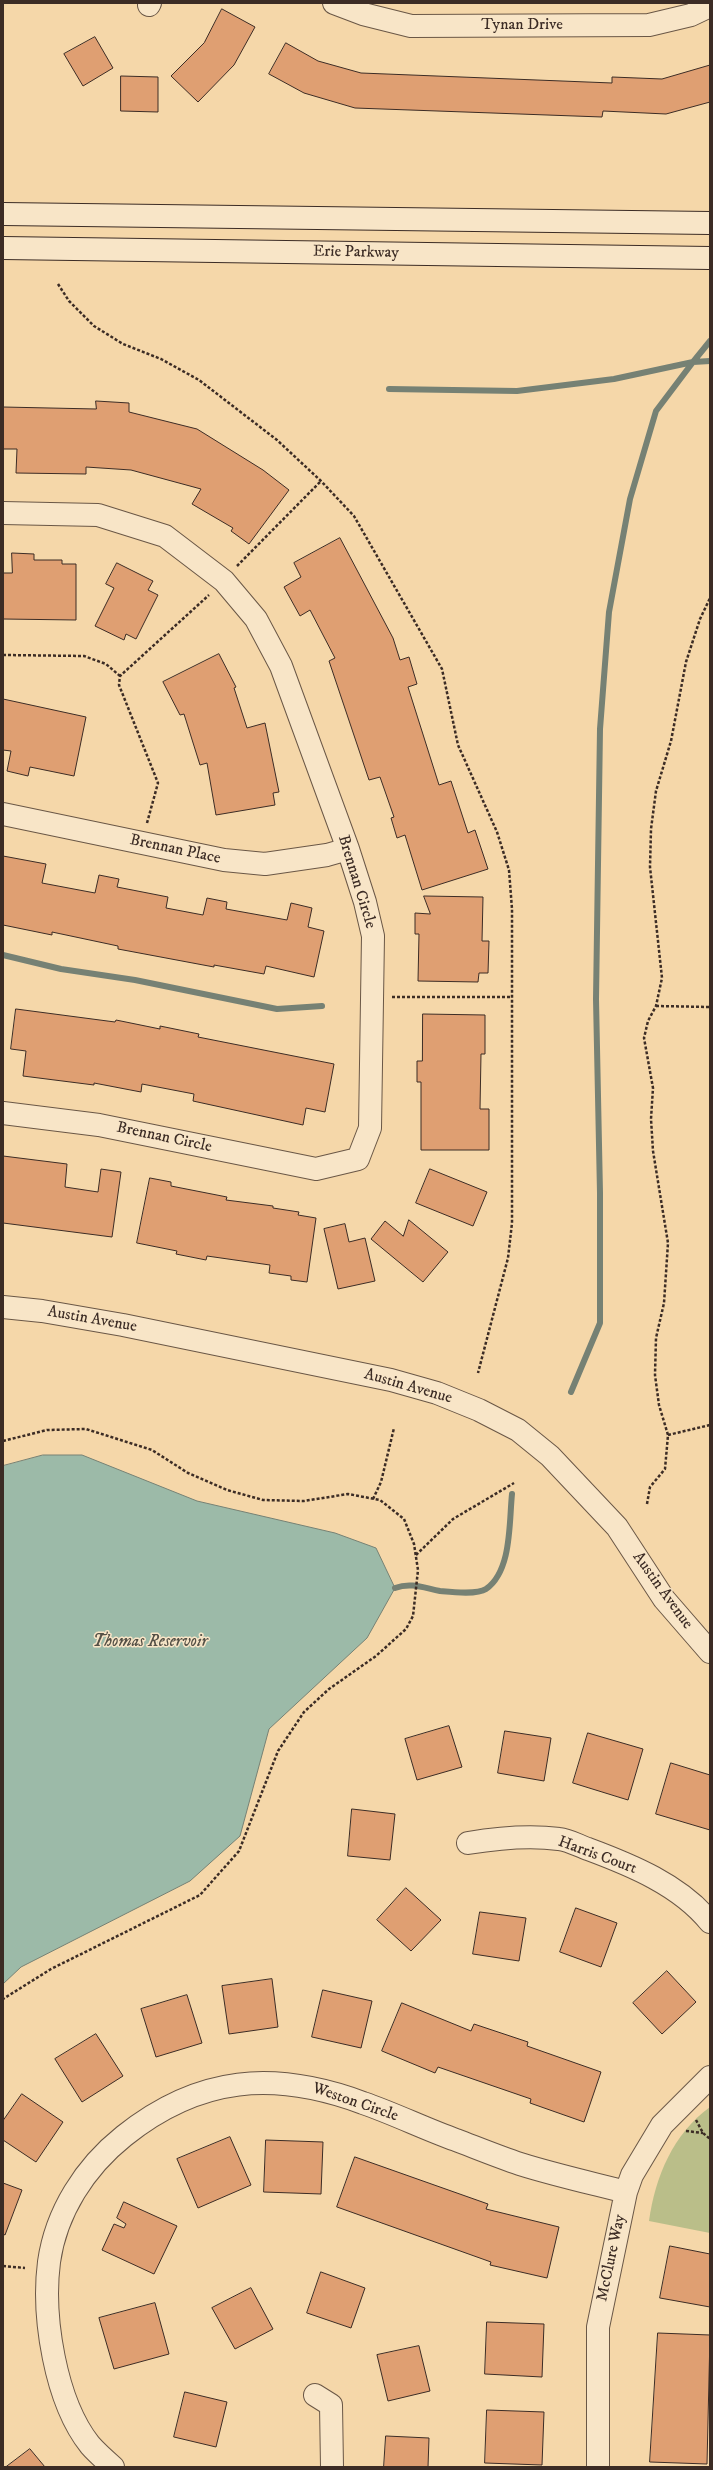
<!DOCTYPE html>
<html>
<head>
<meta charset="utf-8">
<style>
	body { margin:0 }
	#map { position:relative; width:713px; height:2470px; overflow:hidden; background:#f5d7a9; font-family:"IM FELL DW Pica",serif }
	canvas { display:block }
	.frame { position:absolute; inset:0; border:4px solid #3c2c25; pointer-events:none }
</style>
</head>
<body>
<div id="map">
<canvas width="713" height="2470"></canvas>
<div class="frame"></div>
</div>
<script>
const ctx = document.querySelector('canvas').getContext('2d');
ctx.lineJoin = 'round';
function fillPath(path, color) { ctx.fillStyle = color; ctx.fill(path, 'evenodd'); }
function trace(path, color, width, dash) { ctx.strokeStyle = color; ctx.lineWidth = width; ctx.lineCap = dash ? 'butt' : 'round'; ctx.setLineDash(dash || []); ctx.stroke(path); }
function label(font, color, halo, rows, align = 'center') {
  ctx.font = font + ' "IM FELL DW Pica",serif'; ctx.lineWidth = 3; ctx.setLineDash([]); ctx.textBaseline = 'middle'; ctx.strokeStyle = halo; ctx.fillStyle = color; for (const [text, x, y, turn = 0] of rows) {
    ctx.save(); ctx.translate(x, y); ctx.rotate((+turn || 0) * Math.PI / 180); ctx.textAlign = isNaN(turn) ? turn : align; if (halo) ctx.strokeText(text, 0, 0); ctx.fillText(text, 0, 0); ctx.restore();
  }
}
const green = new Path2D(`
	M710,2107V2233L649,2221C655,2177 673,2134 710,2107Z`);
const water = new Path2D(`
	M43,1455H82L197,1501L335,1533L376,1548L395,1588L367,1638L269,1729L240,1836L190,1881L21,1967L3,1984V1466Z`);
const stream = new Path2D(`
	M389,389L517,391L614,379L693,362L710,341
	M3,955L61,969L135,980L277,1009L322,1006
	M571,1392L600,1323V1193L596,999L600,729L609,612L630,499L656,411L693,362L710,361
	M395,1588C411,1582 424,1588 440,1591C451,1592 477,1595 486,1589C512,1571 509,1522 512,1494`);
const building = new Path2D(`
	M222,9L255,27L234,65L198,102L171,76L204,43Z
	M95,37L113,68L83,86L64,54Z
	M286,43L318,61L361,73L612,83V77L662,79L710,65V102L666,114L603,111L602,117L355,108L304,93L269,74Z
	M121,76L158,77V112L121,111Z
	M96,401L129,403V412L197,429L263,470L289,490L249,544L231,531L233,528L192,504L201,489L131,470L86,467V474L16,473L17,449H3V407L96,409Z
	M340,538L393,638L400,660L409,657L417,684L408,687L439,785L451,781L468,833L475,830L488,869L422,890L405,835L397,838L391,818L394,817L380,777L369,780L329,661L335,658L310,610L300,616L284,587L301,577L294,563Z
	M12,553L34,554V560H62V564H76V620L3,619V573H12Z
	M117,563L153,581L148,590L158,595L136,639L126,634L124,640L95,626L114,588L106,584Z
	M219,654L236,687L234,688L247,728L265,723L279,792L273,793L275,805L216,815L207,763L200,765L184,714L180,715L163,682Z
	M3,699L86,717L74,776L30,767L28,776L7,771L11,751L3,750Z
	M3,856L46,864L42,883L95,893L99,875L119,879L117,887L168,897L166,908L203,915L207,898L227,902L226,909L287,920L291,903L312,908L308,927L324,931L314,977L266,966L264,974L214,965V967L118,949V946L52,932V935L3,925Z
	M424,896L483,897L482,941H489L488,973H479L478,982L418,981L419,934H415V913L430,914Z
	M16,1009L115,1022L116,1020L160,1029V1026L199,1034L198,1037L334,1064L325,1112L306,1108L303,1125L193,1101L194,1094L142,1084L141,1092L94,1083V1085L23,1076L26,1051L11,1049Z
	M423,1014L485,1015V1054H481L480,1109H489V1150H421V1082H417V1061H422Z
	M3,1156L67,1164L65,1187L98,1192L101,1169L121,1172L112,1237L3,1223Z
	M430,1169L487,1192L473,1226L416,1203Z
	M150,1178L171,1182V1186L227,1197L226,1200L273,1206V1208L299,1212L298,1215L316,1218L307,1282L291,1280V1276L269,1273L270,1265L207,1256L206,1260L176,1254L177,1251L137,1243Z
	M409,1220L448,1252L423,1282L371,1239L385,1221L403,1236Z
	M345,1224L349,1242L365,1238L375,1281L338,1289L324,1229Z
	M449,1726L462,1767L417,1780L405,1739Z
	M505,1731L551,1738L544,1781L498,1773Z
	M588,1733L643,1749L628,1800L573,1783Z
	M671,1763L710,1775V1830L656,1814Z
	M352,1809L395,1814L390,1860L348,1856Z
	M406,1888L441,1920L411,1951L377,1920Z
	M576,1908L617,1923L601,1967L560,1952Z
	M480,1912L526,1918L519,1961L473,1954Z
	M667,1971L696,2002L662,2034L633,2003Z
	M272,1979L278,2027L229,2034L222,1986Z
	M323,1990L372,2001L361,2048L312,2037Z
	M187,1995L202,2043L156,2057L141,2009Z
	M402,2003L471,2031L474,2024L528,2042L527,2046L601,2072L584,2122L530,2103L531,2099L438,2067L435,2073L382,2051Z
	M96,2034L123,2076L82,2102L55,2059Z
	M22,2094L63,2122L36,2162L3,2140V2121Z
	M230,2137L251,2185L198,2208L177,2159Z
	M266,2140L323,2142L321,2194L264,2192Z
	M355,2157L488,2204L486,2209L559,2227L547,2278L490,2265L491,2262L337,2207Z
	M3,2183L22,2190L5,2235L3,2234Z
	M124,2202L177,2226L154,2274L102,2250L114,2224L124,2228L126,2224L117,2218Z
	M670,2246L710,2254V2307L660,2298Z
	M321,2272L365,2288L351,2328L307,2313Z
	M251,2288L273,2329L235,2349L212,2308Z
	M155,2303L169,2354L114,2369L99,2318Z
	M487,2322L544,2324L542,2377L485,2374Z
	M658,2333L710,2335L707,2464L650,2462Z
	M419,2346L430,2391L388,2401L377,2355Z
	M185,2392L227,2402L216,2447L174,2437Z
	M487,2410L544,2412L542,2465L485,2463Z
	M386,2436L429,2438L428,2467H384Z
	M30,2449L45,2467H6Z`);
const path = new Path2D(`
	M58,284L69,301L94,326L123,344L161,359L199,380L277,440L321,481L354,516L442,669L458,745L497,832L509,870L512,909V1223L508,1258L478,1373
	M237,566L321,481
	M3,655L84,656L106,664L120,676
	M147,823L158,783L119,685L120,676L209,595
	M392,997H511
	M656,1006L710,1007
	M668,1435L710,1425
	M3,1441L47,1430L86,1429L152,1450L188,1473L227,1490L263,1500L304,1501L348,1494L380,1500L404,1519L414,1544L418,1570L413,1616L406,1629L376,1656L329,1689L304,1712L278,1751L239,1851L200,1895L51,1969L3,1999
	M373,1499L381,1482L394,1428
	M647,1504L650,1487L665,1469L668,1435L659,1405L655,1375L656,1338L664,1303L668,1243L653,1151L651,1119L653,1088L644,1038L648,1021L656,1006L662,978L650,867L651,829L656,791L671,741L686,662L700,619L710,598
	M416,1555L453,1519L514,1483
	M696,2120L703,2133L710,2139
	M686,2131L703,2133
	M3,2266L25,2268`);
const street = new Path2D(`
	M334,3L363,14L411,26L649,25L691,15L710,6
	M149,5L150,3
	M3,513L98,515L165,536L224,581L256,619L281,666L348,849L365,902L373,936L370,1128L358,1159L316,1169L99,1125L3,1113
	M3,814L224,860L265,864L327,855L348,849
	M3,1307L42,1311L123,1325L391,1380L437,1393L479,1410L518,1430L550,1456L617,1527L664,1599L710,1652
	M468,1843C498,1838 529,1835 559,1839C569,1840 579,1846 588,1849C631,1865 680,1885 710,1922
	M315,2395L331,2405L332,2467
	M113,2467C105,2460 97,2453 90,2445C55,2401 42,2316 49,2262C56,2212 85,2167 124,2136C199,2076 274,2070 363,2103C395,2114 425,2129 456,2140C477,2148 499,2157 520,2164C555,2175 591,2183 626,2192
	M598,2467V2327L626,2192L632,2175L662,2125L710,2077`);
const secondary = new Path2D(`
	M3,214L710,223
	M3,248L710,258`);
const streetNames = [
	["Tynan Drive",522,26],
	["Erie Parkway",356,253,1],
	["Brennan Place",175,850,12],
	["Brennan Circle",356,882,73],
	["Brennan Circle",164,1138,12],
	["Austin Avenue",92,1320,10],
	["Austin Avenue",408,1387,16],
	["Austin Avenue",662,1591,54],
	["Harris Court",597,1856,20],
	["Weston Circle",355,2103,19],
	["McClure Way",612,2258,-78]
];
const waterNames = [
	["Thomas Reservoir",150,1642]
];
fillPath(green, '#babe89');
fillPath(water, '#9cbaa8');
trace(water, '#768174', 1);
trace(stream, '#768174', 6);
fillPath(building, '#df9f72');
trace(building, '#3c2c25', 1);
trace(street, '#6a5746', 24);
trace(secondary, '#3c2c25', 24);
trace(path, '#3c2c25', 2.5, [3, 2]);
trace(street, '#f8e5c7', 22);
trace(secondary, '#f8e5c7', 22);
label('16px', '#3c2c25', '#f8e5c7', streetNames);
label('italic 17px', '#545046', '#f8e5c7', waterNames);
</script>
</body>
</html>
